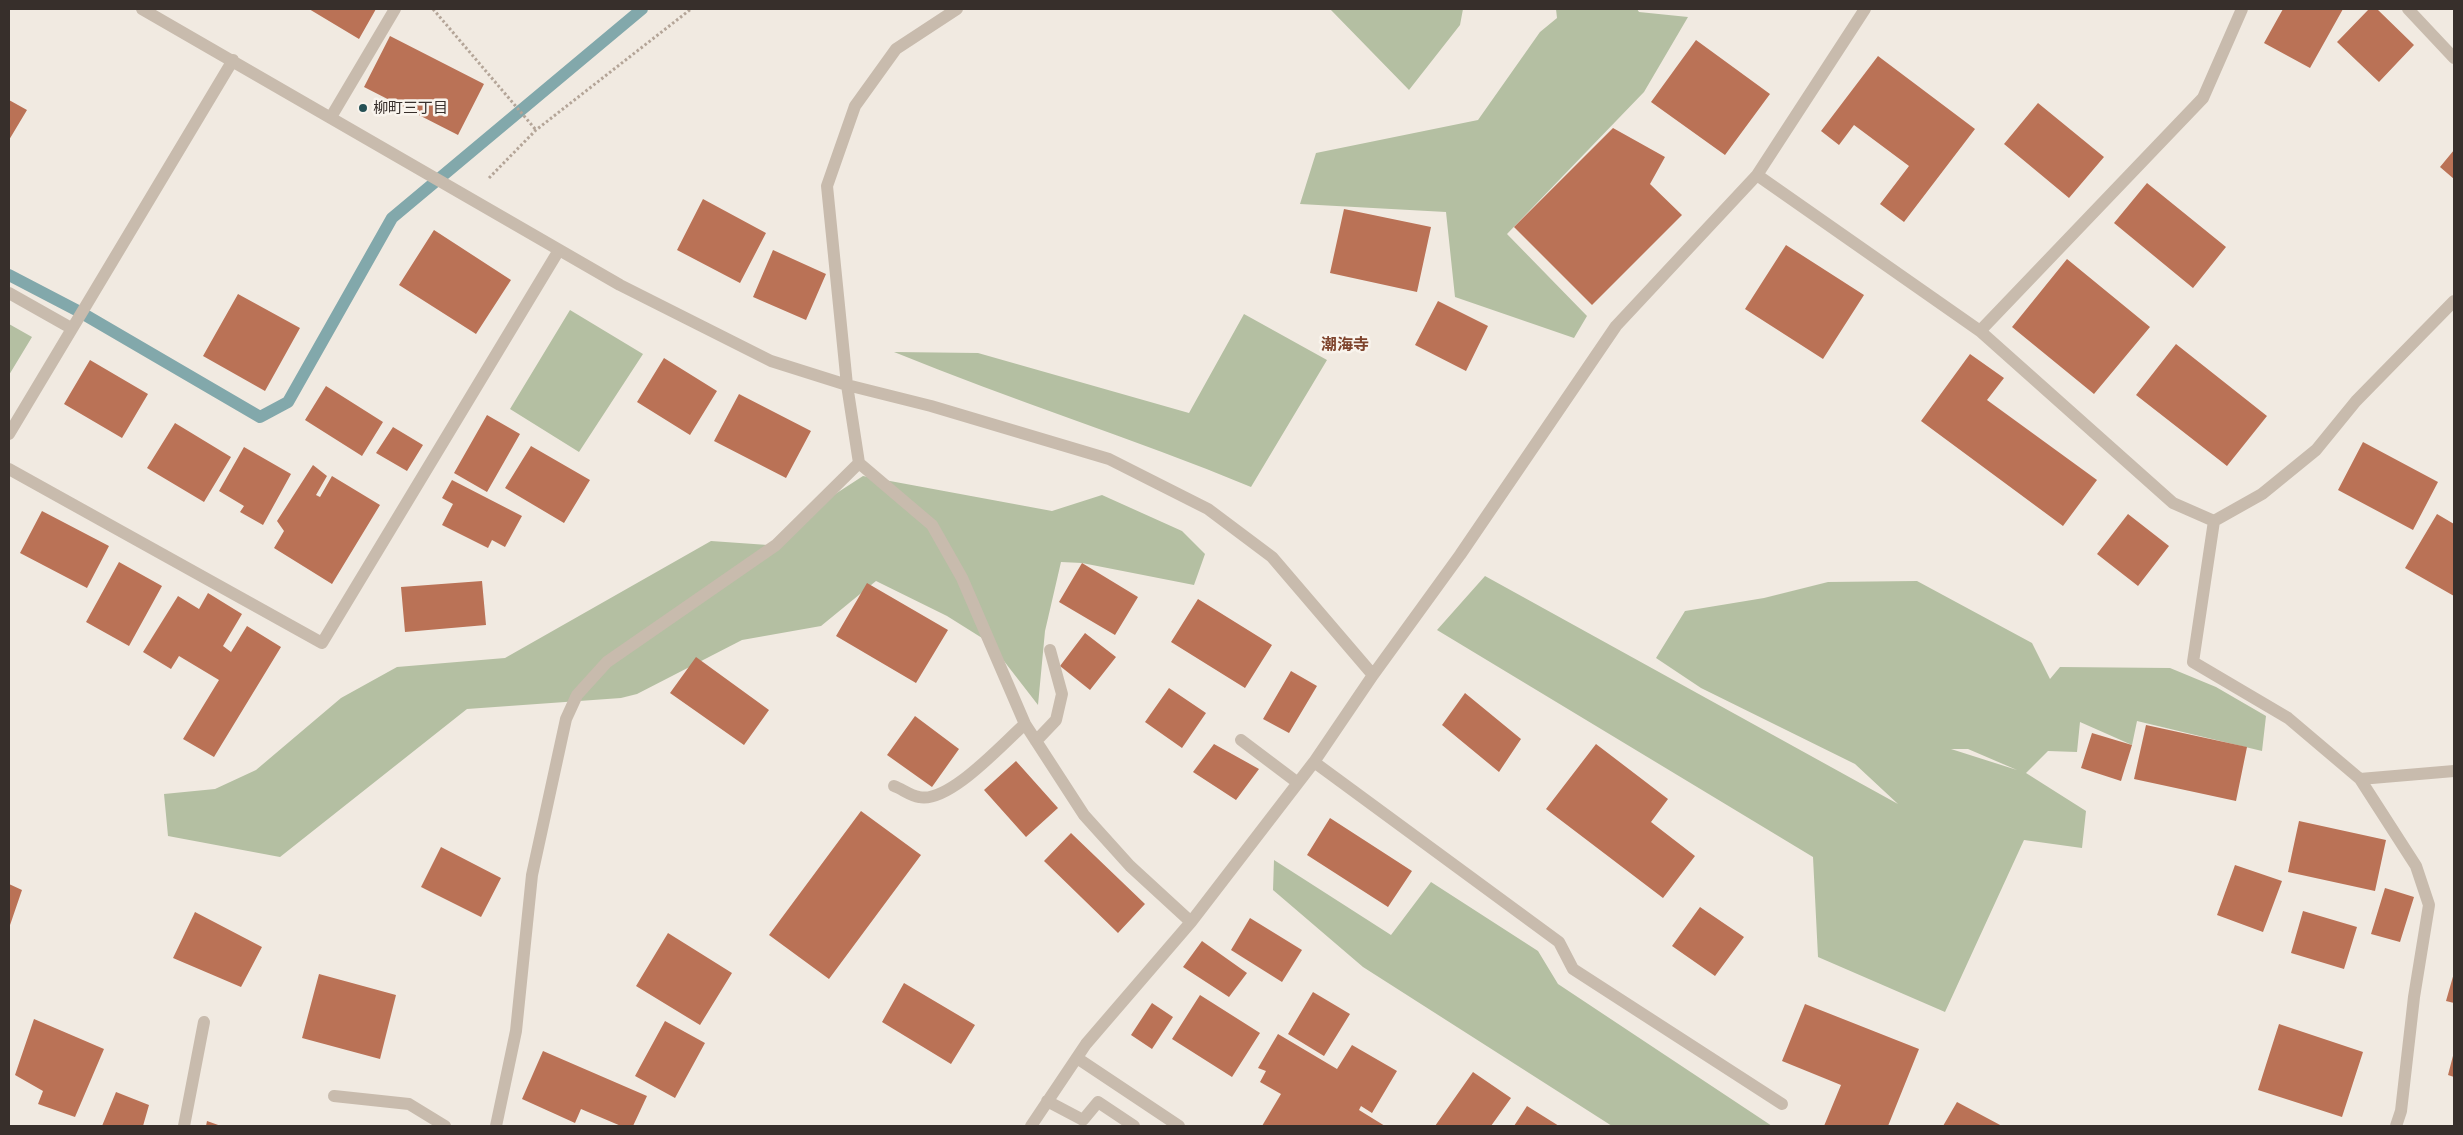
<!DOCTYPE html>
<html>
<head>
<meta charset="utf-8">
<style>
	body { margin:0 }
	#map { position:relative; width:2463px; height:1135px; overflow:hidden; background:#f1eae1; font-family:"Asap Condensed",sans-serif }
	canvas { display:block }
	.frame { position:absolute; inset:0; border:10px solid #372f2b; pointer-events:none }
</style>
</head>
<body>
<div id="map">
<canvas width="2463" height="1135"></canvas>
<div class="frame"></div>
</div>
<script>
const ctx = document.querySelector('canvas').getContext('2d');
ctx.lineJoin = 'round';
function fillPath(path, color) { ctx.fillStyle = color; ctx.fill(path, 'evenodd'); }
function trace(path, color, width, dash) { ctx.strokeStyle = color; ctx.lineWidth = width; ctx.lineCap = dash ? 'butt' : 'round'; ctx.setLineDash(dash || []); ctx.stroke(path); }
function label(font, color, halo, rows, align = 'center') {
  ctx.font = font + ' "Asap Condensed","Noto Sans JP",sans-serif'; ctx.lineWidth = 5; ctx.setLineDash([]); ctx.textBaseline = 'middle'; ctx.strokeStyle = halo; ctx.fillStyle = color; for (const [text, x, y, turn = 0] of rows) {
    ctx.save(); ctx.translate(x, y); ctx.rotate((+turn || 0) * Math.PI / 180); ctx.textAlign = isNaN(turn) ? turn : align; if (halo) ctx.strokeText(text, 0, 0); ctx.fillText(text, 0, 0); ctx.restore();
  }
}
const green = new Path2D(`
	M1330,9H1463L1460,25L1409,90Z
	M1556,9H1637L1639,12L1688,17L1644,92L1507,234L1587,316L1574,338L1455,297L1446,212L1300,204L1316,153L1478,120L1540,32L1557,18Z
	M570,310L643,354L579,452L510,409Z
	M1244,314L1327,360L1251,487C1133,438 1011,400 894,352L978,353L1189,413Z
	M9,324L32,337L9,375Z
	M863,476L1052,511L1102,495L1182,531L1205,554L1194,585L1082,563L1061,562L1045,631L1038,705L990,643L947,616L876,581L821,626L742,640L637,694L621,698L467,709L280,857L168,836L164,794L215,789L256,770L341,698L397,667L505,658L711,541L768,545L806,513Z
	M1485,576L1898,804L1855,764L1701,688L1656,658L1685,611L1764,598L1828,582L1917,581L2032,643L2050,679L2060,667L2170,668L2216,687L2266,716L2262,751L2137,721L2132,745L2080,722L2077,752L2048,751L2026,773L2086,811L2082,848L2024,840L1945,1012L1818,957L1813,857L1437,630ZM1951,749H1968L2017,770Z
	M1274,860L1391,935L1431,882L1538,951L1558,984L1772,1126H1612L1363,967L1273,890Z`);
const stream = new Path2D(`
	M9,275L80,312L260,417L288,402L392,218L642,9`);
const building = new Path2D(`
	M309,9H376L359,39Z
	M2283,9H2343L2310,68L2264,43Z
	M2369,9H2377L2414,45L2379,82L2337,42Z
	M390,36L484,84L458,135L364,87Z
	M1696,40L1770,94L1725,155L1651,102Z
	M1878,56L1975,129L1904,222L1880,204L1909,166L1854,125L1839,145L1821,131Z
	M9,100L27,110L9,140Z
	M2038,103L2104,157L2069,198L2004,144Z
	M1613,128L1665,157L1650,184L1682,215L1592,305L1514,227Z
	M2454,150V179L2440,167Z
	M2147,183L2226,247L2193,288L2114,223Z
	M703,199L766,233L740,283L677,250Z
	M1344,209L1431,227L1417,292L1330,273Z
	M434,230L511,280L476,334L399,285Z
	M1786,245L1864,295L1823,359L1745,309Z
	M773,250L826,274L806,320L753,297Z
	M2067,259L2150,327L2094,394L2012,327Z
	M238,294L300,328L265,391L203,356Z
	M1438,301L1488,326L1466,371L1415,345Z
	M2176,344L2267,416L2227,466L2136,395Z
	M1970,354L2004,378L1987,400L2097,480L2063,526L1921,421Z
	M664,358L717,391L690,435L637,402Z
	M90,360L148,394L122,438L64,404Z
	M326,386L383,422L362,456L305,420Z
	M739,394L811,431L786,478L714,441Z
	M487,415L520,434L487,492L454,473Z
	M175,423L231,457L204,502L147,468Z
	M393,427L423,445L407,471L376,453Z
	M2363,442L2438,482L2413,530L2338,490Z
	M531,446L590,480L564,523L505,488Z
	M244,447L291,474L263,525L240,512L244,506L219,491Z
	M313,465L327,476L316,495L320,497L332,476L380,505L332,584L274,548L284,531L277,521Z
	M452,480L522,516L505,547L492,540L488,548L442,525L453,504L442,498Z
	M42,511L109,546L87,588L20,553Z
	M2128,514L2169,546L2138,586L2097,554Z
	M2437,514L2454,524V596L2405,568Z
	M119,562L162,586L129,646L86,622Z
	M1082,563L1138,597L1115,635L1059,602Z
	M482,581L486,625L405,632L401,587Z
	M867,583L948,630L916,683L836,636Z
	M208,593L242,614L223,646L231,652L247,626L281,647L214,757L183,739L219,680L179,656L171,669L143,652L178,596L199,609Z
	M1198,599L1272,645L1245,688L1171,642Z
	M1085,633L1116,657L1090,690L1060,666Z
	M696,657L769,710L744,745L670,693Z
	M1291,671L1317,686L1289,733L1263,719Z
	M1169,688L1206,713L1182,748L1145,722Z
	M1465,693L1521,739L1499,772L1442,725Z
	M915,716L959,749L932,787L887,755Z
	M2146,725L2247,747L2236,801L2134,779Z
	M2092,733L2132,745L2121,781L2081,768Z
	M1214,744L1259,769L1236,800L1193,772Z
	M1596,744L1668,799L1651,822L1695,856L1663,898L1546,809Z
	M1016,761L1058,808L1026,837L984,790Z
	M861,811L921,855L829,979L769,935Z
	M1330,818L1412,871L1388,907L1307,855Z
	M2299,821L2386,840L2375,891L2288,872Z
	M1071,833L1145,904L1118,933L1044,861Z
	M441,847L501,878L481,917L421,887Z
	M2235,865L2282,881L2263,932L2217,915Z
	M9,884L22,890L9,928Z
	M2385,888L2414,897L2400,942L2371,934Z
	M1700,907L1744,937L1715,976L1672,946Z
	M2303,911L2357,927L2344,969L2291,953Z
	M195,912L262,947L241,987L173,958Z
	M1250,918L1302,950L1282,982L1231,950Z
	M668,933L732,973L700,1025L636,986Z
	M1202,941L1247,973L1229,997L1183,967Z
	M2454,973V1003L2446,1001Z
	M319,974L396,995L380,1059L302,1038Z
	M904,983L975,1025L951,1064L882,1022Z
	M1313,992L1350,1014L1324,1056L1288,1034Z
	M1200,995L1260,1033L1232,1077L1172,1039Z
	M1152,1003L1173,1017L1152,1049L1131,1035Z
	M1805,1004L1919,1049L1888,1126H1824L1841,1085L1782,1061Z
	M34,1019L104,1049L75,1117L38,1104L43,1091L15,1075Z
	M665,1021L705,1043L675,1098L635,1076Z
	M2279,1024L2363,1052L2342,1117L2258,1090Z
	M1278,1034L1337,1069L1352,1045L1397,1071L1372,1113L1361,1106L1359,1110L1385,1126H1262L1281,1094L1260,1082L1266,1071L1258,1068Z
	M543,1051L647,1096L633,1126H621L581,1109L575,1123L522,1099Z
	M2454,1052V1077L2448,1075Z
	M1473,1072L1511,1098L1491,1126H1435Z
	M116,1092L149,1105L143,1126H102Z
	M1957,1102L2002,1126H1943Z
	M1527,1106L1559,1126H1514Z
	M207,1121L221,1126H206Z`);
const path = new Path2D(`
	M433,9L536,130
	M489,178L536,130L691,9`);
const minor = new Path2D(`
	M142,9L620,285L771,361L847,385L931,406L1109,459L1208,509L1272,557L1373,675
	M957,9L896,49L855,106L827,186L847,385L859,463L932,525L962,578L1025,724L1084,815L1130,866L1191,922
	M2408,9L2454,58
	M331,117L395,9
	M1757,175L1980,331L2173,503L2214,521L2262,494L2316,450L2356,401L2454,301
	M9,293L71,328
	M1980,331L2203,98L2242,9
	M9,434L233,60
	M9,469L322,643L559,250
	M2214,521L2193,662L2288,718L2360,779L2416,866L2429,905L2414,997L2401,1111L2396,1126
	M1241,740L1298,783
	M1036,741L1056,720L1062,694L1050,650
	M1314,762L1559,942L1573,969L1782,1104
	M2360,779L2454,771
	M894,786C902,789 911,796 919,797C949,804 1003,743 1025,724
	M1077,1058L1179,1126
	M334,1096L409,1104L445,1126
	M1047,1101L1083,1120L1098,1102L1134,1126
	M184,1126L204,1022
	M496,1126L516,1031L532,875L566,719L577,695L607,662L776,545L859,463
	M1031,1126L1086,1044L1191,922L1314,762L1373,675L1460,555L1616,326L1757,175L1865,9`);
const markers = [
	[363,108,5,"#255055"]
];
const poiNames = [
	["柳町三丁目",373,108]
];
const neighbourhoodNames = [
	["潮海寺",1345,345]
];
fillPath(green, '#b4bfa2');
trace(stream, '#82a8ab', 12);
fillPath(building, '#ba7256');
trace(path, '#b4a598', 3, [2.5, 2.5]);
trace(minor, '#c8bbad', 12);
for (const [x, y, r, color] of markers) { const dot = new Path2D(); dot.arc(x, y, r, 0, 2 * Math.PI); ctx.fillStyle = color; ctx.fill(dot); trace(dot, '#f9f4ed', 2); }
label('15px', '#372f2b', '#f9f4ed', poiNames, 'left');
label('bold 16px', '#7e432c', '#f9f4ed', neighbourhoodNames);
</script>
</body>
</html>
